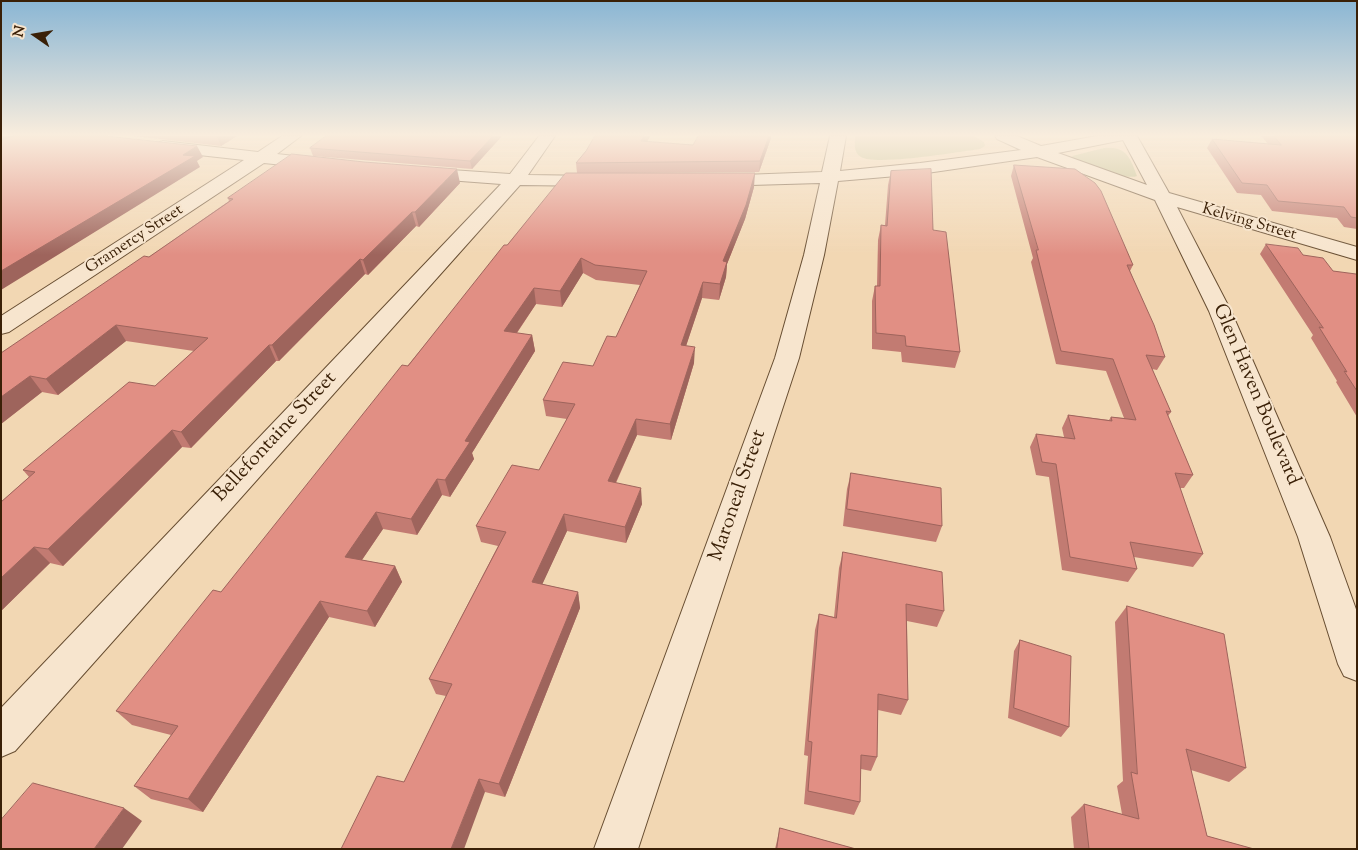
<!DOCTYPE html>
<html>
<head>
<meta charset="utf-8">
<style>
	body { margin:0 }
	#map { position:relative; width:1358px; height:850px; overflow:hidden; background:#f2d7b3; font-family:"Sorts Mill Goudy",serif }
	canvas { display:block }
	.frame { position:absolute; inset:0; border:2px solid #3a2007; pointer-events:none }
	.north { position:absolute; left:10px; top:10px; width:50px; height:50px; -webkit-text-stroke:4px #f7e5ce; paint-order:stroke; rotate:283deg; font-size:14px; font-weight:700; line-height:20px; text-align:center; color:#3a2007 }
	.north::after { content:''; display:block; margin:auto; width:18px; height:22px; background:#3a2007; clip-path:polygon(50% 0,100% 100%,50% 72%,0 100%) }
</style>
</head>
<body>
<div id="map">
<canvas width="1358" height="850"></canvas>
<div class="frame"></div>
<div class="north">N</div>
</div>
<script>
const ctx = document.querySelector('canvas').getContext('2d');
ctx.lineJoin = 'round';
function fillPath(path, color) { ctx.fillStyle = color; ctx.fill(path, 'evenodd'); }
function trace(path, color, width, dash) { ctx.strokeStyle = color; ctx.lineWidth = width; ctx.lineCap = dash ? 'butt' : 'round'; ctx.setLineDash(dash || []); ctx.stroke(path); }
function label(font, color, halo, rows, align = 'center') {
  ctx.font = font + ' "Sorts Mill Goudy",serif'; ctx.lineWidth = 4; ctx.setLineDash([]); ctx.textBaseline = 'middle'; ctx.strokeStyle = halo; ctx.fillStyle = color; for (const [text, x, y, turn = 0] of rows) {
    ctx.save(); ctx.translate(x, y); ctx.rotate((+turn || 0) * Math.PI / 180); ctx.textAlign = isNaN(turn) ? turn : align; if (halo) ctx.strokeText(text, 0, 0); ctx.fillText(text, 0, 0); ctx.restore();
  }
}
const green = new Path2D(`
	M855,136H974L984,142L985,146L980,149C958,152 876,166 861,157C853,152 855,144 855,136Z
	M1104,148C1126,146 1130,157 1137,176C1125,181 1086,163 1073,158L1072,156Z`);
const minor = new Path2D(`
	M282,136H301L277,154L321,159L327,160L330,164L327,168L321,169L264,163L9,332L1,334V316L244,160L163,151L157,149L155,146L157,143L163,141L258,152Z
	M539,136H555L528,175L596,176L602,177L605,181L602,185L596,186L520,185L15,751L1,757V708L501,184L421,178L415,177L412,173L415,169L421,168L510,174Z
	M830,136H846L840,171L920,163L1021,150L997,139L995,136H1017L1041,146L1097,136H1137L1169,193L1357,247V260L1177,207L1231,311L1330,537L1357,612V681L1344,676L1338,664L1298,537L1209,311L1155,200L1037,157L920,174L838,181L824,255L799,358L638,849H594L775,358L804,255L820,183L716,186L710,185L707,181L710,177L716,176L822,172ZM1123,140L1147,185L1058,153Z`);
const wall = new Path2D(`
	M133,136H237L221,146Z
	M326,136H502L472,169L313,156L310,148Z
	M595,136H650L647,142L693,145L771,138L759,172L625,173L754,187L745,219L727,264L726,277L719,300L702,298L686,346L694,363L671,440L637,435L616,483L642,504L626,543L567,531L542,584L578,592L580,608L505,797L485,792L404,782L446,696L436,694L429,679L498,546L481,542L476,526L539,470L567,419L546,416L543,400L593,366L616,337L640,285L596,280L583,273L562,307L536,304L517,333L532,335L535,351L472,453L474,459L450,497L442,495L417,535L383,529L362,560L395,566L402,582L375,627L329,617L203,812L151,799L134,786L171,735L132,725L116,711L221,592L507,245L577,173L576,163L586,151Z
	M1261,136H1354L1357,138V229L1344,227L1337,218L1272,211L1261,195L1237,193L1207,148L1212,139L1268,144Z
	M1014,165L1133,265L1130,271L1165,357L1157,370L1152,369L1171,412L1168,416L1193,475L1184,488H1180L1203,554L1193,567L1134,557L1137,569L1128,582L1062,570L1049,477L1036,475L1030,447L1036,434L1064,437L1062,428L1068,415L1109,420L1111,417L1124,418L1106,371L1056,364L1031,262L1033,258L1011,176Z
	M891,171L933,230L960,352L955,368L902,362L901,352L872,349V301L875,286H877L878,240L881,225H885L888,185Z
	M460,183L419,227L416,226L368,275L365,274L279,361H276L191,448L182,447L63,566L50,563L1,611V502L29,477L23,470L155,386L194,351L126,341L58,395L42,392L1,424V353L149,257L229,201L228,198Z
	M1266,244L1303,255L1333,271L1357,275V417L1336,382L1337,381L1311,338L1313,335L1260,254Z
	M851,473L942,526L936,542L843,526L847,489Z
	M843,552L944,611L937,627L907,621L908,700L901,715L878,710L877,757L871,771L861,769L860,802L854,815L804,804L808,756L804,755L815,630L819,614L834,617L839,568Z
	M1127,606L1246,768L1229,782L1191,770L1207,836L1254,849H1074L1071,817L1084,804L1122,814L1117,786L1123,781L1115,622Z
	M1020,640L1069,727L1061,737L1008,718L1014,651Z
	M780,828L856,849H775Z`);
const shadedWall = new Path2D(`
	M1,136H13L1,141Z
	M217,136H237L221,146Z
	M493,136H502L472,169L470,161Z
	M644,136H650L642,152L641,141Z
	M769,136H771V138L759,172L760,161Z
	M197,146L203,157L197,161L200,167L1,290V271Z
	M457,169L460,183L419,227L415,212Z
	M755,173L754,187L745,219L727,264L726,277L719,300L720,284L723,261Z
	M412,212L416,226L368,275L363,260Z
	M581,258L583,273L562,307L560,291Z
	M360,259L365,274L279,361L272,345Z
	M703,282L702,298L681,361V345Z
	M534,288L536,304L507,347L504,331Z
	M116,325L126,341L58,395L46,379Z
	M532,335L535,351L472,453L474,459L450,497L445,480L465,441Z
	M269,345L276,361L191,448L181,432Z
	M695,347L694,363L671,440L670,424Z
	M30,376L42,392L1,424V397Z
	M636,419L637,435L609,497L608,481Z
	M172,430L182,447L63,566L48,549Z
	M437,479L442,495L417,535L411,519Z
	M641,488L642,504L626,543L625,527Z
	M376,512L383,529L353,573L345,557Z
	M564,514L567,531L536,598L532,582Z
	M34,547L50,563L1,611V578Z
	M395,566L402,582L375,627L367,611Z
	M578,592L580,608L505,797L499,784Z
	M320,601L329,617L203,812L188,799Z
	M479,779L485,792L464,849H451Z
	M124,808L142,821L122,849H94Z`);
const building = new Path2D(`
	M14,136H106L197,146L183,155L195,156L1,271V141Z
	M326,136H493L470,161L310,148Z
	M595,136H644L641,141L693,145L698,136H769L760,161L576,163L586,151Z
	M1274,136H1354L1357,138V218L1351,217L1344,207L1278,201L1267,185L1242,183L1212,139L1281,145Z
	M292,154L364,162L457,169L415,212H412L363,260L360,259L272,345H269L181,432L172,430L48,549L34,547L1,578V502L35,472L23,470L129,382L155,386L208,338L116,325L46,379L30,376L1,397V353L144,256L149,257L233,199L228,198Z
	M1014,165L1075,169L1095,183L1101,191L1133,265H1127L1154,325L1165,357L1146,355L1171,412L1166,411L1193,475L1175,473L1203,554L1130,542L1137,569L1070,557L1056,464L1042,462L1036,434L1075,439L1068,415L1112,421L1111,417L1136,420L1113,359L1061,351L1036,250H1038Z
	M931,169L933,230L946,232L960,352L906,346L905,336L876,333L875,286H880L881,225L887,226L891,171Z
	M566,173H755L746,205L723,261L727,262L720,284L703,282L681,345L695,347L670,424L636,419L608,481L641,488L625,527L564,514L532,582L578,592L499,784L479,779L451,849H341L377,776L404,782L452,684L429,679L506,532L476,526L512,465L539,470L575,404L543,400L563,362L593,366L607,336L616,337L647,271L595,265L581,258L560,291L534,288L504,331L532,335L465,441L470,442L445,480L437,479L411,519L376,512L345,557L395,566L367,611L320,601L188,799L134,786L178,726L116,711L213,590L221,592L402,365L408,366L504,245H507Z
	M1266,244L1298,248L1303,255L1323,258L1333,271L1356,274L1357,275V391L1344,371L1347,372L1319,327L1323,328Z
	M851,473L941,488L942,526L847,509Z
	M843,552L942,572L944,611L906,604L908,700L878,694L877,757L861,755L860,802L808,791L812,742L808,741L819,614L836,618Z
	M1127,606L1224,634L1246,768L1186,749L1207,836L1254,849H1089L1084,804L1139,819L1131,772L1137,774Z
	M1020,640L1071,656L1069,727L1014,708Z
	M33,783L124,808L94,849H1V820Z
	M780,828L856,849H777Z`);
const farStreetnames = [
	["Kelving Street",1249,223,16],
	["Gramercy Street",135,240,-33]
];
const streetNames = [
	["Glen Haven Boulevard",1255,395,67],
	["Bellefontaine Street",276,438,-47],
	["Maroneal Street",739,496,-71]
];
fillPath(green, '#bdbe8b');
trace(minor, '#684e32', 2);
fillPath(minor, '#f7e5ce');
fillPath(wall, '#c27b72');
fillPath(shadedWall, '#9e645c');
fillPath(building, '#e18f84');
trace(building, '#9e645c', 1);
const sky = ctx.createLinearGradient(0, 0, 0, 255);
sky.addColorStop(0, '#8ab6d4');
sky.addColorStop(0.53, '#f9eddd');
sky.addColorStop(1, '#f9eddd00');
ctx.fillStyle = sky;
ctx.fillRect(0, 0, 1358, 255);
label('16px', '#3a2007', '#f7e5ce', farStreetnames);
label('20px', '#3a2007', '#f7e5ce', streetNames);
</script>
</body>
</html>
